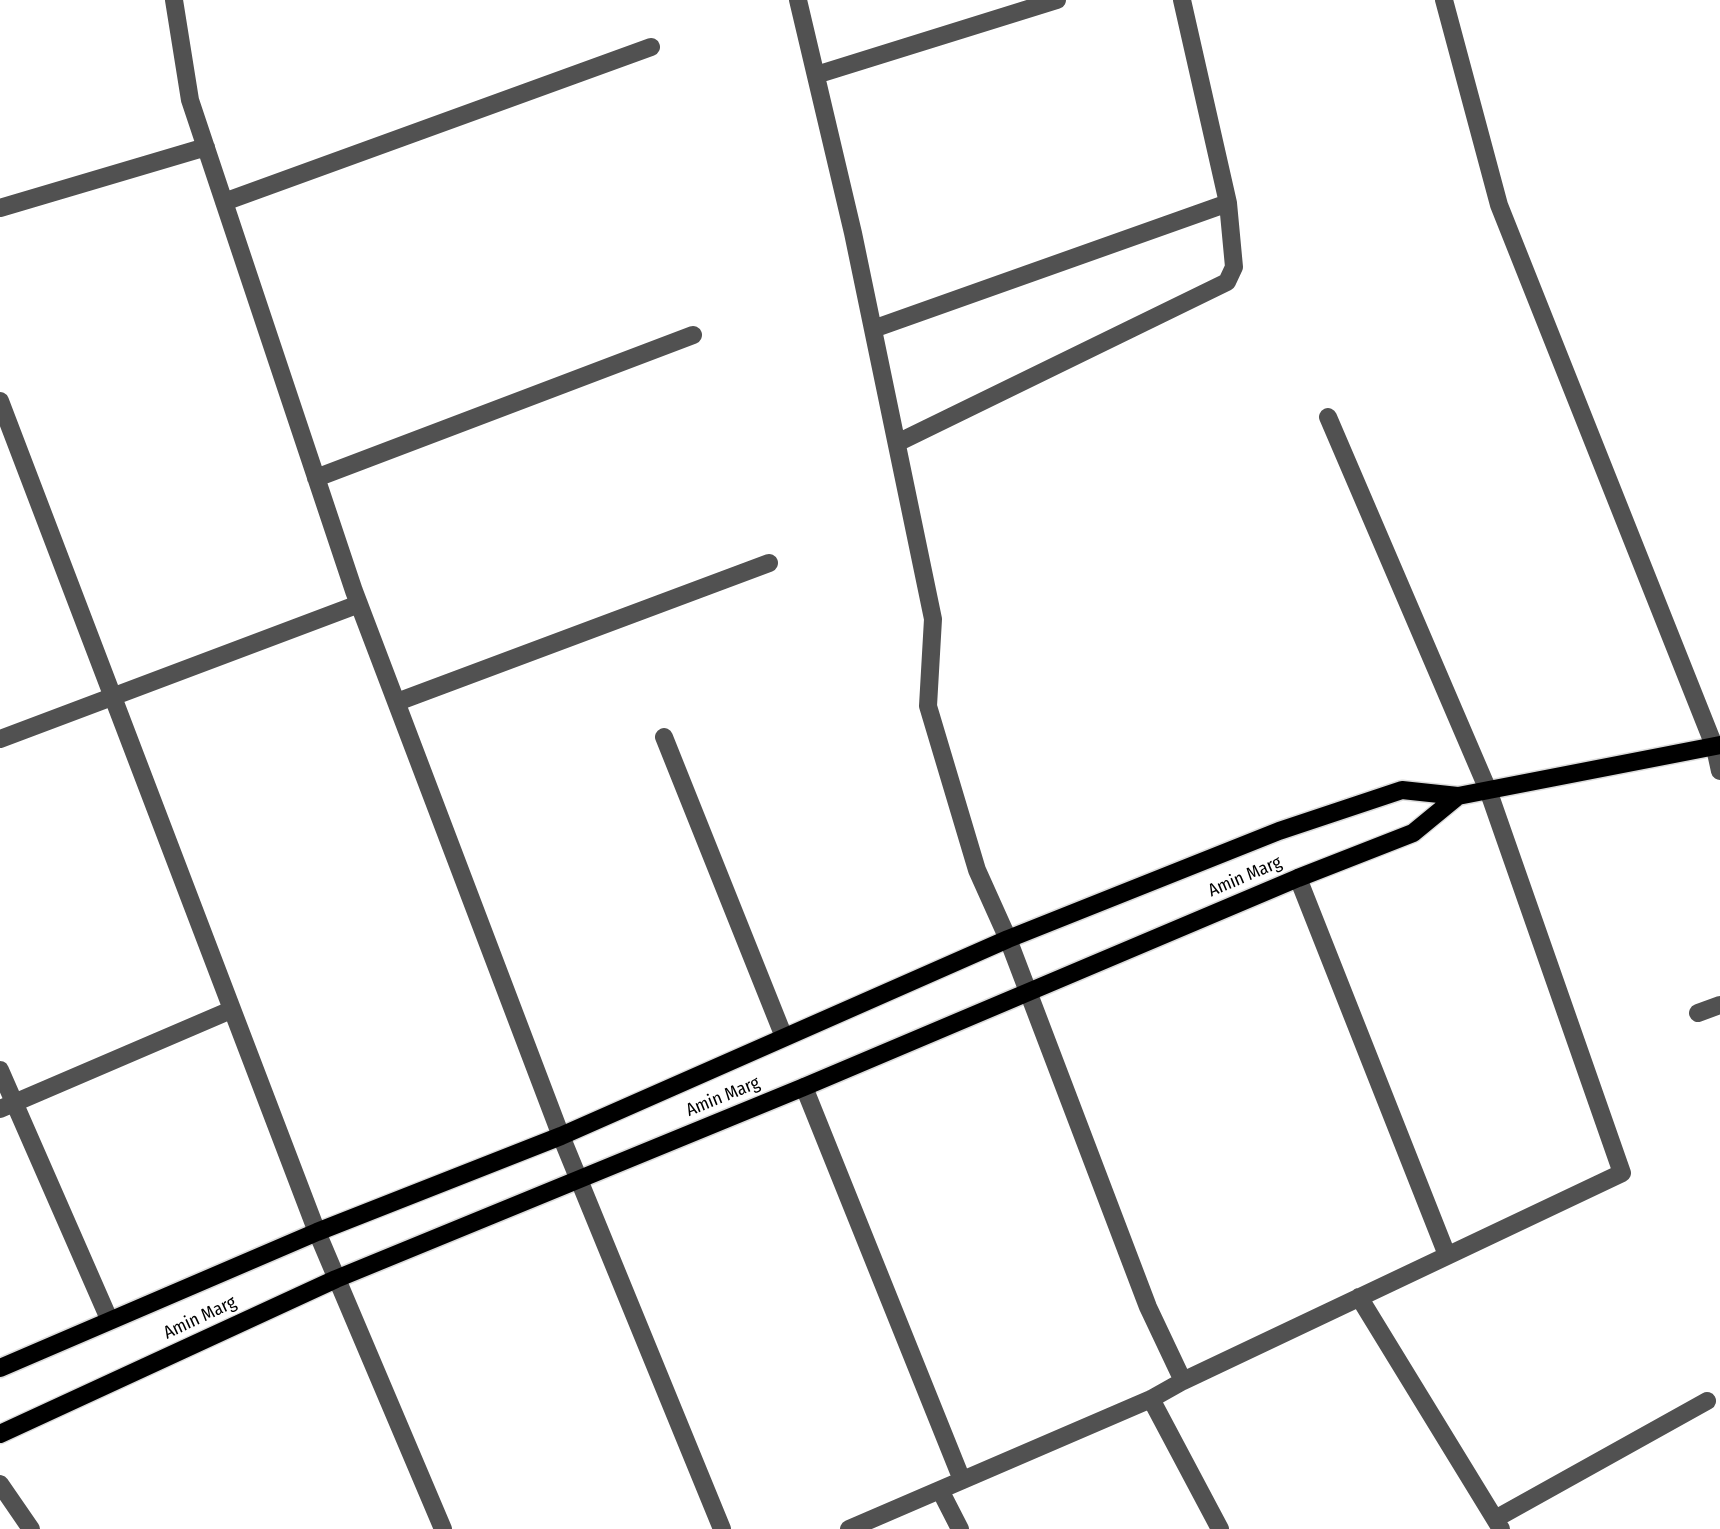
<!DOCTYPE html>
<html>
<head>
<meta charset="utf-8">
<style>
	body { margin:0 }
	canvas { display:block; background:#fff }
</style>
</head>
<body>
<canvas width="1720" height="1529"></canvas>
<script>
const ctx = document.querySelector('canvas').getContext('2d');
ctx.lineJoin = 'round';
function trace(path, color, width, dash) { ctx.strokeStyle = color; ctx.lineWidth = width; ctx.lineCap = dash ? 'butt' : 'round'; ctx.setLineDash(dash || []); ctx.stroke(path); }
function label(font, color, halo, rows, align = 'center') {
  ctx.font = font + ' "Fira Sans Condensed",sans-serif'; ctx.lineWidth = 5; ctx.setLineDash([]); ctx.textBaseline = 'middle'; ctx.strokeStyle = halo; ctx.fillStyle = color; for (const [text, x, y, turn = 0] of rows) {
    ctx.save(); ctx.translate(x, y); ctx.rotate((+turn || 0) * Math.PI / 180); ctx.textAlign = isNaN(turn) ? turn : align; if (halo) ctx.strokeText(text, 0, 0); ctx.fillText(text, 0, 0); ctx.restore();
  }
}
const minor = new Path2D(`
	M174,0L190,100L354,591L561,1136L722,1529
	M798,0L853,233L933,619L928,706L977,870L1008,939L1148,1307L1183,1381
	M1444,0L1499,205L1715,748L1720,771
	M816,75L1057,0
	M224,202L651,47
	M0,208L206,147
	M873,329L1228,203L1182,0
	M0,401L317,1232L443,1529
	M897,443L1227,282L1234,267L1228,203
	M316,478L693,335
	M397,702L769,563
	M664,737L784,1037
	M0,739L359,604
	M1298,878L1447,1255
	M1698,1013L1720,1005
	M0,1070L109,1319
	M804,1087L962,1480
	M0,1109L231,1010
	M1359,1297L1501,1529
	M1151,1399L1220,1529
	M0,1484L31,1529
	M940,1490L960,1529
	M1495,1519L1707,1401
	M849,1529L1151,1399L1183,1381L1622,1173L1488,790L1328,417`);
const major = new Path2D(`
	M0,1368L317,1232L561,1136L1008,939L1279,831L1402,790L1458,796L1720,745
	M0,1434L336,1279L804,1087L1298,878L1413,833L1458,796`);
const streetNames = [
	["Amin Marg",1245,877,-23],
	["Amin Marg",723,1097,-22],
	["Amin Marg",200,1318,-25]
];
trace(major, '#dbdbdb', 21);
trace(minor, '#515151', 18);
trace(major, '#000', 18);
label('18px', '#000', '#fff', streetNames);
</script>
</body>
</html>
